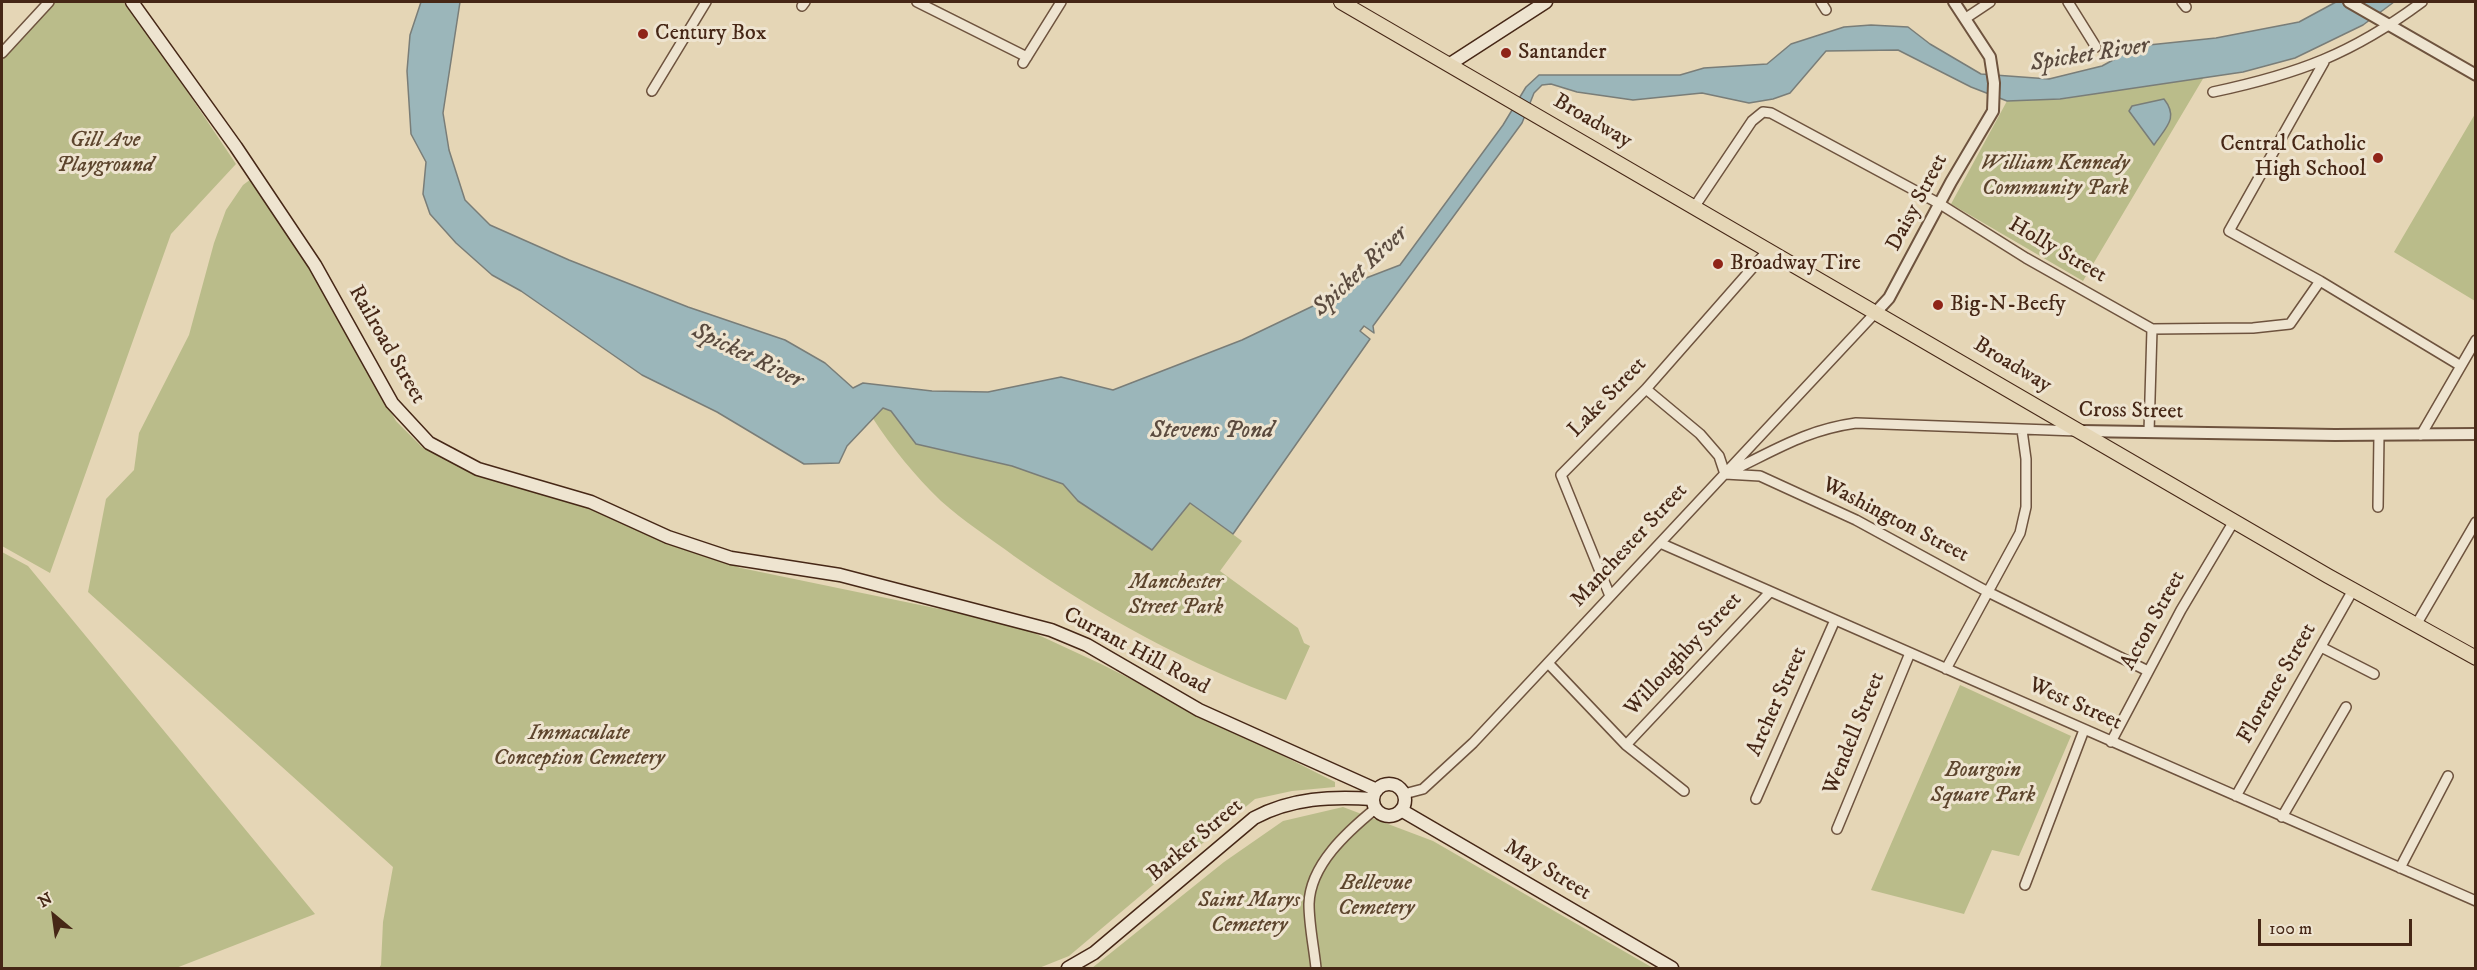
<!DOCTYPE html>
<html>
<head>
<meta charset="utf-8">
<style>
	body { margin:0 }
	#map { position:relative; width:2477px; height:970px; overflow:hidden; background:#e5d6b6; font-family:"IM FELL DW Pica",serif }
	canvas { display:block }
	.frame { position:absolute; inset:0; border:3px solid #462716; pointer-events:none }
	.north { position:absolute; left:24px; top:886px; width:60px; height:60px; -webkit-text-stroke:4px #eee4d0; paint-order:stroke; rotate:331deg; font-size:16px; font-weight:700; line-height:24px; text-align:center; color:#462716 }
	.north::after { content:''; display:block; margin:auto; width:21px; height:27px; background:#462716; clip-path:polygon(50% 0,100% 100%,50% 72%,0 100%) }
	.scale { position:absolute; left:2258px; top:919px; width:154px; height:27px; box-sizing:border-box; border:3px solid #462716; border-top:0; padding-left:8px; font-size:18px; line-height:21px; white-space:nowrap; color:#462716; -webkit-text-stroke:4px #eee4d0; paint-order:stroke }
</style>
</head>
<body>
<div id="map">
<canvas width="2477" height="970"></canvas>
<div class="frame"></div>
<div class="north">N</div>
<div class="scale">100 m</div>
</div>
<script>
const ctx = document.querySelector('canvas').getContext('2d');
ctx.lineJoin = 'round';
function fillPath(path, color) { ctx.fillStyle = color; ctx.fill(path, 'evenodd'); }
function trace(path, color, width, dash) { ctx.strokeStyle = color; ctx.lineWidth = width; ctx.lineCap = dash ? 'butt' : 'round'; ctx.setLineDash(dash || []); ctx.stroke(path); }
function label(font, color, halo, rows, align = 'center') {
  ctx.font = font + ' "IM FELL DW Pica",serif'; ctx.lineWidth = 6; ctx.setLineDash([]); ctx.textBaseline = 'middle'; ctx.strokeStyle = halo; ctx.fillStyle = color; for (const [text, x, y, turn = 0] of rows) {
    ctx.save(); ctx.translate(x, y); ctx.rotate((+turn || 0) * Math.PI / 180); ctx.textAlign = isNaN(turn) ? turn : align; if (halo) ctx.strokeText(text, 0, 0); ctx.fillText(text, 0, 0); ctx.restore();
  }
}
const green = new Path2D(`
	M55,2H123L150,36L236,164L171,234L50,573L2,546V60Z
	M2204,77L2083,281L1951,204L2007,101L2062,99Z
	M2475,114V301L2394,252Z
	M251,179L314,273L396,421L422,447L478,476L604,513L665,542L741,568L1017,625L1101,664L1335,782V787L1292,791L1255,799L1069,956L1039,968H379L381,965L383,922L393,867L88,592L106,499L134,470L139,433L189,335L214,243L226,210L243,185Z
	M883,408L891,411L916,444L1012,466L1064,484L1078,501L1152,549L1190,503L1242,541L1220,571L1298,628L1304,643L1310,646L1286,700C1189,665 1098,615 1014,556C990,538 963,521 941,501C915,476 892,448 872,417Z
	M2,552L28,566L315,914L176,968H2Z
	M1960,685L2071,736L2019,856L1992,850L1964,914L1871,890Z
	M1343,807L1433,841L1653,968H1092L1224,862L1283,821Z`);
const water = new Path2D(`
	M421,2H460L443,113L449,150L465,200L490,225L569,260L688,307L785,340L825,363L853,388L863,383L932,391L988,392L1061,377L1113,390L1242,340L1313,306L1340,288L1400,265L1503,125L1526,87L1539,75H1680L1704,68L1767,64L1791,44L1844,27L1871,25L1908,27L1930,44L1981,74L2049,79L2102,66L2139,46L2216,38L2299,22L2336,2H2394L2363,25L2295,58L2243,72L2060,99L2007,101L1971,87L1898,50L1826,51L1790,93L1773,99L1749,103L1702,93L1633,100L1577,92L1551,84L1542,85L1534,93L1522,123L1373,326L1374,333L1364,326L1360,331L1370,339L1233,534L1190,503L1152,550L1078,501L1063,484L1012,466L916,444L891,411L883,408L847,446L839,463L804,464L717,412L642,375L521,291L492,275L456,243L430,214L423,194L426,162L411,134L407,71L410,35Z
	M2164,99C2179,118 2166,127 2154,145L2129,111L2132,106Z`);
const minor = new Path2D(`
	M917,2L1027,57
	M1821,2L1826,10
	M2068,2L2096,47
	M2182,2L2186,7
	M802,6L805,2
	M1966,18L1990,2
	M2,53L49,2
	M2324,62L2229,231L2320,281L2461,366
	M1023,63L1061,2
	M652,91L706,2
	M2213,92C2298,74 2352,54 2422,2
	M1695,206L1752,121L1763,112L1771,113L1940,204L2026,258L2152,329L2149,432
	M2152,329L2253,328L2290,324L2320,281
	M1646,389L1700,434L1719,456L1725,474
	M2421,435L2476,340
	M1729,472C1774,451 1805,430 1856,423L2077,431
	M1725,474L1760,476L1856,520L1988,592L2148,671
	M2378,507L2379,435
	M1660,543L2476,901
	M1610,596L1561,475L1646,389L1769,249
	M2416,625L2476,522
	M2321,647L2374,674
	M1548,663L1626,745L1684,791
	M1946,669L2020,533L2026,507V459L2022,430
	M2111,742L2181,610L2234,521
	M1626,745L1770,592
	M1404,794L1423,789L1473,743L1877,311
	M2236,796L2353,590
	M1756,799L1835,620
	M2282,817L2346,707
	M1837,829L1910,653
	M2400,868L2448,776
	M2025,885L2084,730
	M1316,968C1314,948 1309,925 1309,904C1310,865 1347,832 1375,809`);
const tertiary = new Path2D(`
	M2349,2L2476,75
	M1877,311L1889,298L1951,182L1993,111L1994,83L1990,57L1954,2
	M2081,431L2335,435L2476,434`);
const secondary = new Path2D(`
	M132,2L236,147L315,265L392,403L429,443L478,469L591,502L668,537L731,558L840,575L1051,630L1087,645L1199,710L1377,790
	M1450,64L1546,2
	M1373 800a16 16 0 1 1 32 0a16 16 0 1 1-32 0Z
	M1401,810L1672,968
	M1068,968L1094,953L1254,818C1291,798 1332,796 1373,799`);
const primary = new Path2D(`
	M1341,2L2328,576L2476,658`);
const markers = [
	[643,34,6,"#8f2418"],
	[1506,53,6,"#8f2418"],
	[2378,158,6,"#8f2418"],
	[1718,264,6,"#8f2418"],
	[1938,305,6,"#8f2418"]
];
const poiNames = [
	["Century Box",655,34],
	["Santander",1518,53],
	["Central Catholic",2366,145,"right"],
	["High School",2366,170,"right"],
	["Broadway Tire",1730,264],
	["Big-N-Beefy",1950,305]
];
const streetNames = [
	["Broadway",1592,122,30],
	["Daisy Street",1918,203,-62],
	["Holly Street",2057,251,30],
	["Railroad Street",386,345,60],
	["Broadway",2012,366,31],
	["Lake Street",1608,398,-46],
	["Cross Street",2131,412,1],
	["Washington Street",1895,521,27],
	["Manchester Street",1630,546,-47],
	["Acton Street",2154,621,-61],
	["Currant Hill Road",1136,652,28],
	["Willoughby Street",1684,655,-47],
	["Florence Street",2278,684,-60],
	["Archer Street",1778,702,-66],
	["West Street",2075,705,24],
	["Wendell Street",1855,734,-68],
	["Barker Street",1196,841,-40],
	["May Street",1547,871,31]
];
const parkNames = [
	["Gill Ave",105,141],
	["Playground",105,166],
	["William Kennedy",2055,164],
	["Community Park",2055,189],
	["Manchester",1176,583],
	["Street Park",1176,608],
	["Immaculate",579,734],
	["Conception Cemetery",579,759],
	["Bourgoin",1983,771],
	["Square Park",1983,796],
	["Bellevue",1376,884],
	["Cemetery",1376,909],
	["Saint Marys",1249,901],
	["Cemetery",1249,926]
];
const waterNames = [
	["Spicket River",2090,56,-9],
	["Spicket River",1361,272,-43],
	["Spicket River",747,357,26],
	["Stevens Pond",1212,432]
];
fillPath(green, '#babc8a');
fillPath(water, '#9bb6ba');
trace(water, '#797d78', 1.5);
trace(minor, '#6e533e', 12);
trace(tertiary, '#6e533e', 14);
trace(secondary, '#462716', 15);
trace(primary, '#462716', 16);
trace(minor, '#eee4d0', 9);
trace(tertiary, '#eee4d0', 10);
trace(secondary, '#eee4d0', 12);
trace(primary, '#e5d6b6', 14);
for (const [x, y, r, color] of markers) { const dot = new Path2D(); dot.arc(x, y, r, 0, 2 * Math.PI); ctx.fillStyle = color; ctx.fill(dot); trace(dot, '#eee4d0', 2); }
label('22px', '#462716', '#eee4d0', poiNames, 'left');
label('22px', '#462716', '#eee4d0', streetNames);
label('italic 22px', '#5d452d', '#eee4d0', parkNames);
label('italic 24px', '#5b4b3f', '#eee4d0', waterNames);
</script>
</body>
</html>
